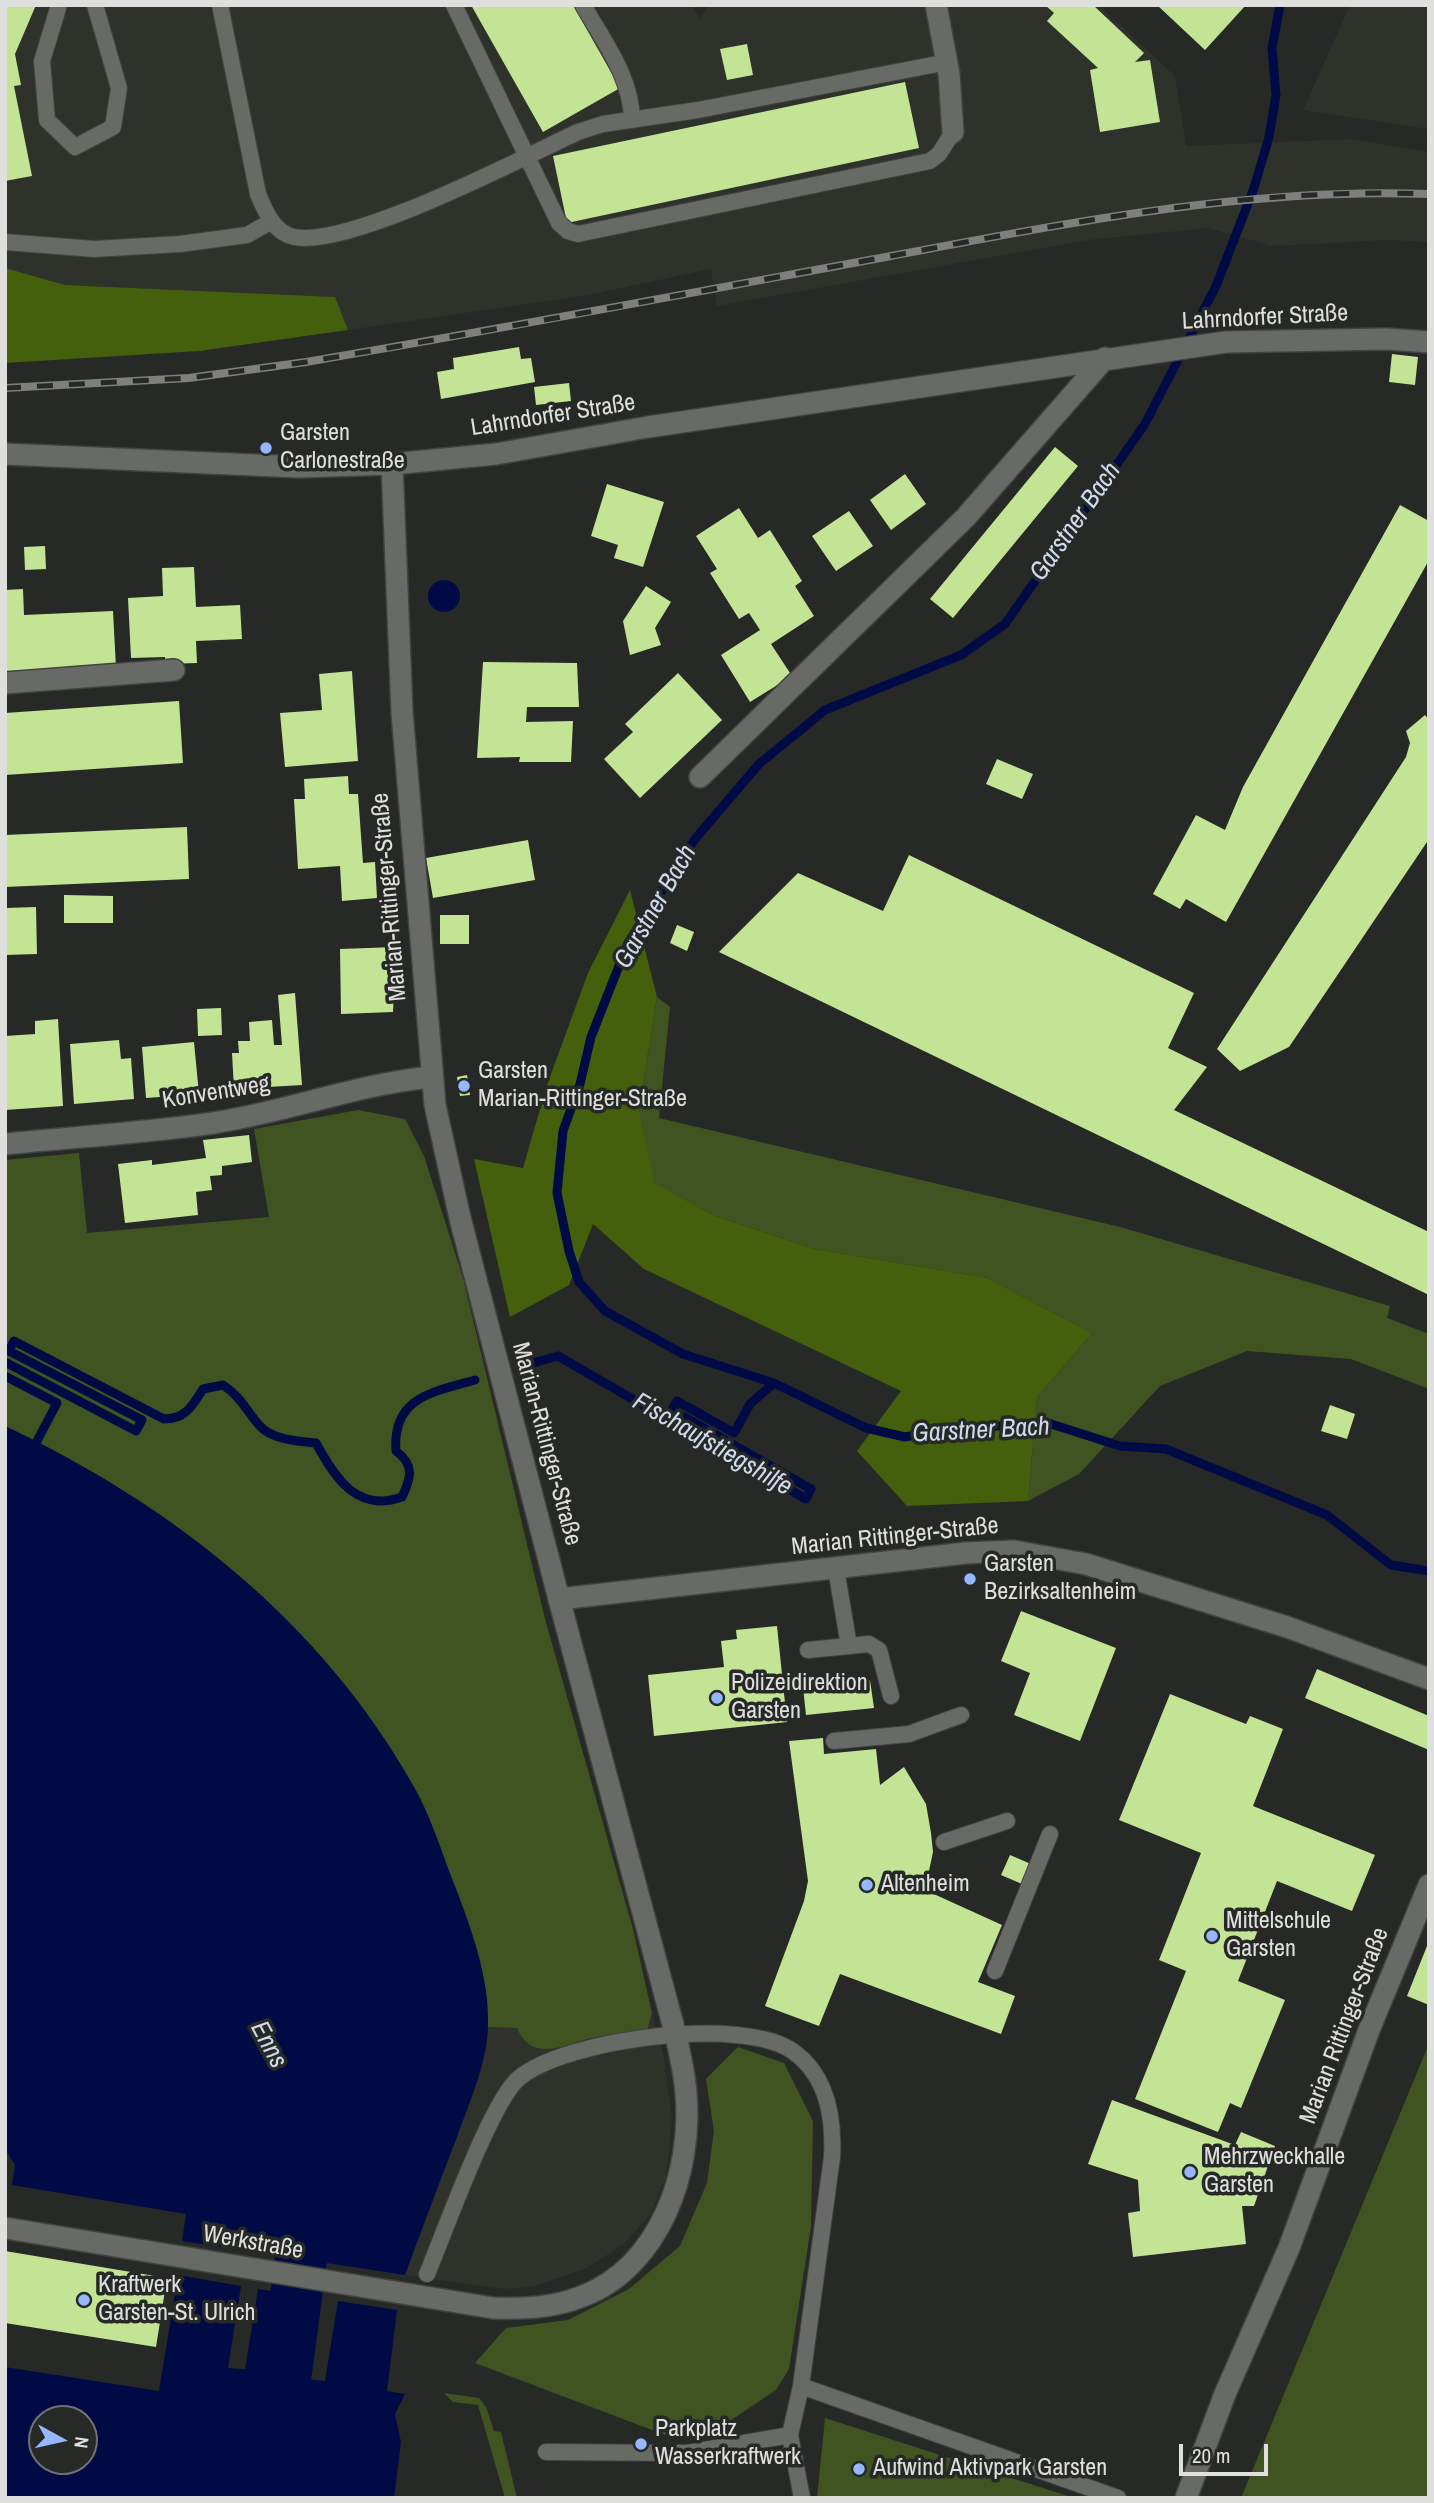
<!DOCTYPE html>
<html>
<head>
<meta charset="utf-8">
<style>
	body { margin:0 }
	#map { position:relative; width:1434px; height:2503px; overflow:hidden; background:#272926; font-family:"Archivo Narrow",sans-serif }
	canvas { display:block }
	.frame { position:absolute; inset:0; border:7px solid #dfe0de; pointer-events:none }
	.north { position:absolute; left:28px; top:2405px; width:70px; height:70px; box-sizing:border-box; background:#272926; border:2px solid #717270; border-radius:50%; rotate:98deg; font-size:19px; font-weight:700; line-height:28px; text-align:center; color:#dfe0de }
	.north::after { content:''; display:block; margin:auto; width:24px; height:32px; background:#94b7fd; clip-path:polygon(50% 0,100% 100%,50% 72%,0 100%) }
	.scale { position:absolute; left:1179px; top:2444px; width:89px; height:32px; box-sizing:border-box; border:4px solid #dfe0de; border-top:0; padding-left:9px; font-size:21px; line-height:24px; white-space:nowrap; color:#dfe0de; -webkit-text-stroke:5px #272926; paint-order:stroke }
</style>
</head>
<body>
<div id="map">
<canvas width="1434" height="2503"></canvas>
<div class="frame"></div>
<div class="north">N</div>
<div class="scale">20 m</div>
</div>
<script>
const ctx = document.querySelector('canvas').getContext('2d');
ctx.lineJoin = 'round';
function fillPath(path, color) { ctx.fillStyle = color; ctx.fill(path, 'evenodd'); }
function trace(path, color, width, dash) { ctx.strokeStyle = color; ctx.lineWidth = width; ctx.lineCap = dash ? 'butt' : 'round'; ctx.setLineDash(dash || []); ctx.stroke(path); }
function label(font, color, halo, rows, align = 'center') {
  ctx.font = font + ' "Archivo Narrow",sans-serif'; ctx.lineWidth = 7; ctx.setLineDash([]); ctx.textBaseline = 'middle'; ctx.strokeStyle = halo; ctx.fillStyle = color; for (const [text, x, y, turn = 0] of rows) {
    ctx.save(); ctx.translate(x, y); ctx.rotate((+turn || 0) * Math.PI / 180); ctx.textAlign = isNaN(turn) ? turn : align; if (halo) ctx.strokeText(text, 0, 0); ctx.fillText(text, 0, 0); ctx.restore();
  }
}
const built = new Path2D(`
	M5,5H692L700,18L709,5H1099L1175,76L1186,146L1350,139L1429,152V242L1387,240L1272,246L1209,228L1088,240L717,306L711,269L588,295L348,330L335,297L65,285L5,268Z
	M1350,5H1429V129L1303,110Z
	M652,2013L664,2058L672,2119L666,2177L651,2214L625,2243L587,2268L535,2286L504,2289L405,2275L469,2104L483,2060L488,2027L518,2028L578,2042L604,2036L632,2037L647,2031Z`);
const green = new Path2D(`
	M657,997L670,1007L659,1118L1120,1227L1390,1306L1387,1318L1429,1334V1389L1351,1359L1247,1351L1160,1386L1079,1474L1028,1501L1037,1397L1092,1333L987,1278L814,1249L713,1215L653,1183L639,1109Z
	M358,1110L405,1119L424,1156L463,1278L545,1619L633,1929L652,2013L647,2031C632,2037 621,2035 604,2036C573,2038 535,2069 517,2028L488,2027C485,1972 468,1920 448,1869C438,1841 428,1811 413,1785C318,1621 176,1507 5,1426V1160L79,1153L87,1233L269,1217L254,1129Z
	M1429,2043V2498H1241L1428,2046Z
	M738,2047L784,2063L813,2121L811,2226L789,2369L776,2390L730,2421L668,2436L475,2363L506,2328L568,2320L629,2289L680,2246L707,2183L714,2131L706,2079Z
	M444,2393L479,2398L486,2407L494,2431L501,2432L517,2498H505L478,2405L453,2402Z
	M825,2418L1074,2498H817Z`);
const forest = new Path2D(`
	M5,268L65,285L335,297L348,330L199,351L5,363Z
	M630,890L657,997L639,1109L654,1183L713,1215L814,1249L987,1278L1092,1333L1037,1397L1028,1501L907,1506L857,1451L901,1391L644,1269L593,1224L569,1285L510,1317L474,1159L523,1168L547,1085L588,973Z`);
const water = new Path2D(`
	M428 596a16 16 0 1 1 32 0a16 16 0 1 1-32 0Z
	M5,1426C172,1505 323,1623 414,1787C429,1814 440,1846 451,1876C469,1922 490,1976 488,2026C487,2063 470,2101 458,2134C440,2181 422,2228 405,2275L182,2241L186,2214L12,2185L15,2165L5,2149Z
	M178,2275L241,2286L228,2368L245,2369L258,2289L319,2298L308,2379L325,2381L338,2301L397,2310L387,2391L405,2394L395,2414L401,2442L394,2498H5V2367L159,2391ZM42,2419H84V2461H42Z`);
const stream = new Path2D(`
	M1280,5L1272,48L1276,95L1269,137L1254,188L1216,286L1145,424L1005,624L961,655L825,710L759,764L695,839L628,943L591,1037L580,1084L563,1131L557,1193L569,1251L579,1282L605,1311L683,1354L774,1383L866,1428L905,1437L947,1429L1048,1423L1120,1446L1166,1449L1327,1515L1391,1565L1429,1571
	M5,1362L136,1431L142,1420L9,1351L14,1341L164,1419C186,1419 192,1406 203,1389L223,1385C240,1396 246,1410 259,1425C272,1440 297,1441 316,1443C335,1478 357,1513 402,1497C411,1478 415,1465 396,1451C392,1397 433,1392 475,1380
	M526,1365L558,1356L806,1499L811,1489L672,1410L677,1401L734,1433L750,1404L774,1383
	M5,1376L57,1403L37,1441`);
const river = new Path2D(`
	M269,2498L301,2260L295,2189`);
const building = new Path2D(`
	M5,5H36L15,54L21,85L14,86L32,176L5,181Z
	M471,5H573L620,88L543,132Z
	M1045,5H1093L1144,53L1135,62L1150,60L1160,122L1100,132L1090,70L1098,68L1047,21L1054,13Z
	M1157,5H1246L1205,50Z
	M747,44L753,75L727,80L720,49Z
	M905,82L919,148L567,223L553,156Z
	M519,347L521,359L531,358L535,382L441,399L437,372L454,369L453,358Z
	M1392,354L1418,357L1415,385L1389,382Z
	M569,383L571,401L536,405L534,387Z
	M1055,447L1078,466L953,618L930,599Z
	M905,474L926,504L891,530L870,500Z
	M607,484L664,502L643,567L614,558L618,545L591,536Z
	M1400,505L1429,521V560L1226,922L1186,899L1180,909L1153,894L1196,815L1225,830L1243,787Z
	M739,508L758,538L770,530L802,581L795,586L814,616L771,644L792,676L750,702L721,655L760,630L749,613L739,619L710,573L717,569L696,536Z
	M849,511L873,546L836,571L812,536Z
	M45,546L46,569L25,570L24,547Z
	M194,567L196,607L240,605L242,639L196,641L197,663L165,664V657L131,658L128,598L163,596L162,568Z
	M646,586L671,602L655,628L661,645L630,655L623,621Z
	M23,589L24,615L113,611L116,668L5,674V590Z
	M483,662L577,663L579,707H527L526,722L573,721L571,762H519L520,757L477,758Z
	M352,671L358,761L285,767L280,713L322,710L319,674Z
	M678,673L722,720L640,798L604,759L633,732L625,724Z
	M179,701L183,763L5,775V713Z
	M1425,715L1429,720V839L1289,1047L1240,1071L1217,1049L1406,757L1410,743L1406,731Z
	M997,759L1033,774L1022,799L986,784Z
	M348,776L349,794H358L363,863L375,862L377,898L342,901L340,866L298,869L294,799H305L304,779Z
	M187,827L189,879L5,887V835Z
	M528,840L535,880L433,898L426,858Z
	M909,855L1194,993L1168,1048L1207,1067L1174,1110L1429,1232V1295L719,952L798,873L883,911Z
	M64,895L113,896V923H64Z
	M36,907L37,954L5,955V908Z
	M440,915H469V944H440Z
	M677,925L694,932L687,951L670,943Z
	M396,947L393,1012L341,1014L340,949Z
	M295,993L302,1085L234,1089L232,1053H239L238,1041H250L249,1022L272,1020L274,1045H282L278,995Z
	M221,1008L222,1035L198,1036L197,1009Z
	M58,1019L63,1106L5,1110V1036L35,1034V1021Z
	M119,1040L121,1059L131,1058L134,1099L74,1104L70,1044Z
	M194,1042L199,1094L146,1098L142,1047Z
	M467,1075L470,1095L460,1096L457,1077Z
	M249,1135L252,1162L222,1166V1175L210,1176L212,1190L196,1192L198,1215L125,1223L118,1164L152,1160V1165L206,1158L203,1140Z
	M1330,1405L1355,1414L1347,1439L1321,1431Z
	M1021,1611L1116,1648L1080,1741L1014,1715L1030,1673L1001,1661Z
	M777,1626L787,1722L654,1736L648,1675L724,1667L721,1641L737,1639L736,1630Z
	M1317,1669L1429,1716V1750L1305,1698Z
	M870,1680L874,1708L806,1715L803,1687Z
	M1170,1694L1246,1724L1250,1716L1283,1729L1253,1806L1375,1855L1352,1911L1277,1881L1238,1981L1285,2000L1241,2108L1230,2103L1218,2132L1135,2099L1186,1971L1159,1960L1201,1853L1119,1820Z
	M823,1738L824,1754L876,1749L880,1785L904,1767L926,1804L931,1833L933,1852L925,1890L1002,1925L978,1982L1015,1996L1001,2034L840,1974L819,2026L765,2006L804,1901L808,1881L789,1741Z
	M1010,1855L1031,1864L1022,1884L1001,1875Z
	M1429,1941V2005L1407,1996Z
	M1112,2100L1235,2145L1241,2132L1275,2146L1254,2206H1242L1246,2244L1133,2257L1128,2213L1140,2211L1138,2180L1088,2164Z
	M5,2251L167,2278L156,2347L5,2323Z`);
const lane = new Path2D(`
	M59,5L42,61L47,120L75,147L113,127L119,88L95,5
	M220,5L258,194C265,211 274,233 294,237C350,248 520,159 578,132L603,124L698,110L948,62
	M454,5L559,223L568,231L578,234L930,161L939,154L953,132
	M583,5C604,42 631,76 632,120
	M5,242L94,249L180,244L247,235L272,221
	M836,1569L849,1646L869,1644L879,1650L891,1696
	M808,1650L849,1646
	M834,1741L909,1734L961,1715
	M944,1842L1007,1821
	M995,1971L1050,1834
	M427,2274C444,2234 491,2101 519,2078C566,2039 744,2015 794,2052C828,2077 834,2118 832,2157L801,2386L790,2435L802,2498
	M801,2386L1118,2498
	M546,2452L687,2453L790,2435`);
const street = new Path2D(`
	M936,5L949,74L953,132
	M5,683L174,670
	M700,777L966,517L1105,358
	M5,1144C74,1137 144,1133 213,1123C287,1112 357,1084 432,1077
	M559,1599L966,1553L1014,1551L1086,1564L1287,1627L1429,1679
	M1186,2498L1225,2394L1289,2248L1369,2030L1429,1885`);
const secondary = new Path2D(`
	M5,454L299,467L392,464L496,454L648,427L1226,342L1386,339L1429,342
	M5,2228L493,2308C523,2309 554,2308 583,2296C660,2266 693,2171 686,2094C685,2075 680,2055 676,2036L559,1599L460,1218L435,1105L402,712L392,464`);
const rail = new Path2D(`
	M5,388L189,378L306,362C501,329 696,292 891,256C1068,223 1247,187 1429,194`);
const markers = [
	[266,448,7,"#94b7fd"],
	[464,1086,7,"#94b7fd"],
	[970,1579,7,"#94b7fd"],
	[717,1698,7,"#94b7fd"],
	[867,1885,7,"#94b7fd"],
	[1212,1936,7,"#94b7fd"],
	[1190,2172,7,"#94b7fd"],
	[84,2300,7,"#94b7fd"],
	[641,2444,7,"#94b7fd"],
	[859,2469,7,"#94b7fd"]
];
const streetNames = [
	["Lahrndorfer Straße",1265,318,-3],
	["Lahrndorfer Straße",553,416,-9],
	["Marian-Rittinger-Straße",390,897,-95],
	["Konventweg",216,1093,-9],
	["Marian-Rittinger-Straße",546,1444,75],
	["Marian Rittinger-Straße",895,1537,-6],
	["Marian Rittinger-Straße",1345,2026,-69],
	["Werkstraße",253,2243,10]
];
const poiNames = [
	["Garsten",280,434],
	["Carlonestraße",280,462],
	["Garsten",478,1072],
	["Marian-Rittinger-Straße",478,1100],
	["Garsten",984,1565],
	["Bezirksaltenheim",984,1593],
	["Polizeidirektion",731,1684],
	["Garsten",731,1712],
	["Altenheim",881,1885],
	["Mittelschule",1226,1922],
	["Garsten",1226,1950],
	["Mehrzweckhalle",1204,2158],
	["Garsten",1204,2186],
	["Kraftwerk",98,2286],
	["Garsten-St. Ulrich",98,2314],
	["Parkplatz",655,2430],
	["Wasserkraftwerk",655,2458],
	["Aufwind Aktivpark Garsten",873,2469]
];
const waterNames = [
	["Garstner Bach",1076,522,-55],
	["Garstner Bach",656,907,-60],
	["Garstner Bach",981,1431,-3],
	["Fischaufstiegshilfe",712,1445,30],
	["Enns",268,2045,62]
];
fillPath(built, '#2e322a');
fillPath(green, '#405422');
fillPath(forest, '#44600d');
fillPath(water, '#000b46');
trace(stream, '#000b46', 9);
trace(river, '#000b46', 52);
fillPath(building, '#c2e494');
trace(lane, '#424341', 18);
trace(street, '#424341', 24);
trace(secondary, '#424341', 24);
trace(lane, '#686a66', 16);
trace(street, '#686a66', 21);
trace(secondary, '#686a66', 21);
trace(rail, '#7f807e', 8);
trace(rail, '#272926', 5, [16]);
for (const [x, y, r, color] of markers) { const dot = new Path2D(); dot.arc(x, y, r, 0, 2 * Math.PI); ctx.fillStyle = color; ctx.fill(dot); trace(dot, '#272926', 2.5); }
label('24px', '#dfe0de', '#272926', streetNames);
label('24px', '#dfe0de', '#272926', poiNames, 'left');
label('italic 26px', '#d0daed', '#272926', waterNames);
</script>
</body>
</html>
